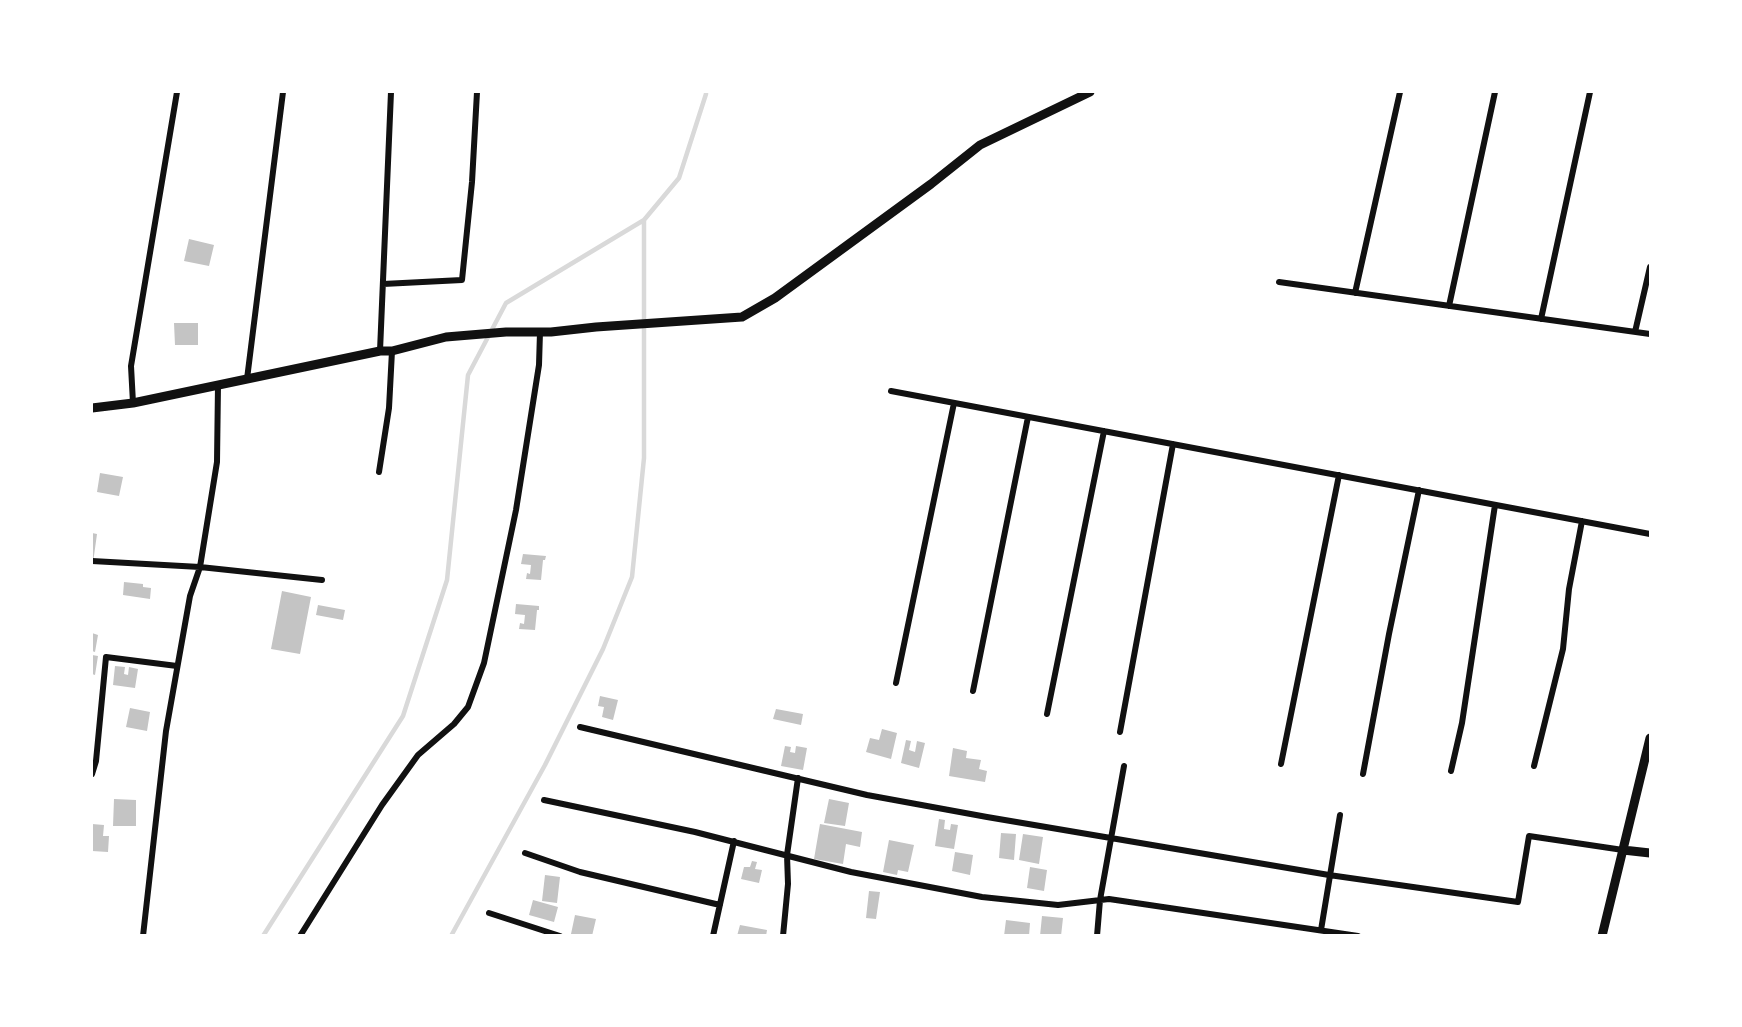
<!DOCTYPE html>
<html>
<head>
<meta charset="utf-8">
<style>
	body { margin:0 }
	#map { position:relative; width:1742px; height:1027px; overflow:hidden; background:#fff; font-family:"Playfair Display",serif }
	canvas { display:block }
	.frame { position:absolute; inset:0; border:93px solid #fff; pointer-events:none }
</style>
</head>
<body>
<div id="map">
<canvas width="1742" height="1027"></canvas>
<div class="frame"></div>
</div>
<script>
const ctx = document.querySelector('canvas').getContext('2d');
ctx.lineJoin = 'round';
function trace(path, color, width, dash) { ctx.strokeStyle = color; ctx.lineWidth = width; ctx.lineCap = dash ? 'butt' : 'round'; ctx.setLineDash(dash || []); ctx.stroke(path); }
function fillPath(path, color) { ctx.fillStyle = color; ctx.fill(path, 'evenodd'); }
const stream = new Path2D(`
	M263,936L403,716L447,580L468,375L506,303L644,220
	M451,936L545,765L603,649L632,577L644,458V220L679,178L706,94V92`);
const building = new Path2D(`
	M189,239L214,245L209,266L184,261Z
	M174,323H198V345H175Z
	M100,473L123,477L119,496L97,492Z
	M92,533L97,534L93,563H92Z
	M523,554L546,556L545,560H543L541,580L526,579L527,573L530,574L531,565L521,564Z
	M124,582L143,584V587L151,588L150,599L123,595Z
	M282,591L311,597L300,654L271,649Z
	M516,604L539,606V610H537L535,630L519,629L520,623L524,624L525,615L515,614Z
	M318,605L345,610L343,620L316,615Z
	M92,633L98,635L95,652L92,651Z
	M92,655L98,656L95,675L92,674Z
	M115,666L125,667L124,674L128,675L129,667L138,669L135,688L113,685Z
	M600,696L618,700L613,720L602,717L604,707L598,706Z
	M130,708L150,712L147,731L126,727Z
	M776,709L803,714L801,725L773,719Z
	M882,729L897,733L891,759L866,752L870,738L879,740Z
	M906,740L911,741L909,750L915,752L917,741L925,743L919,768L901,763Z
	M785,746L791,747L790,752L795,753L796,746L807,748L803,770L781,766Z
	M953,748L967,751L966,758L981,760L979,769L987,771L985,782L949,776Z
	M114,799L136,800V826H113Z
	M829,799L849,803L845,826L824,823Z
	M939,819L945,820L944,829L950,830L951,824L958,825L954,849L935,846Z
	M92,824L104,825L103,836H109L108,852L92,851Z
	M820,824L862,832L860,847L846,844L843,864L814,859Z
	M1001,833L1016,834L1014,860L999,858Z
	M1023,834L1043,837L1039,864L1019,860Z
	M889,840L914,845L908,872L898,870L897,875L883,872Z
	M955,852L973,855L970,875L952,871Z
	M752,861L757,862L755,869L762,870L759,883L741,879L744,867H750Z
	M1030,867L1047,870L1044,891L1027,888Z
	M545,875L560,877L557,903L542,901Z
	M869,891L880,892L876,919L866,918Z
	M533,900L558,907L554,922L529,915Z
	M575,915L596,919L592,936L571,934Z
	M1042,916L1063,918L1061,936H1040Z
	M1006,920L1030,923L1029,936H1004Z
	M740,925L767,930L766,936H737Z`);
const minor = new Path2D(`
	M1279,282L1650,334
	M383,284L462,280L472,182L477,92
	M1355,293L1400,92
	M1449,306L1495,92
	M1541,319L1590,92
	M1635,332L1650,267
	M380,351L391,92
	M247,379L283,92
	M891,391L1650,534
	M133,403L131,366L177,92
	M379,472L389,408L392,351
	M92,561L200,567L322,580
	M896,683L954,403
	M973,691L1028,417
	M1047,714L1104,431
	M580,727L867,795L987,817L1329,875L1518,902L1529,836L1623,850
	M1120,732L1173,444
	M1281,764L1339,475
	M1534,766L1563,649L1569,589L1582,521
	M1451,771L1462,723L1495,505
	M92,774L96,761L106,657L177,666
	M1363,774L1389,634L1419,490
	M544,800L695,832L851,872L982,897L1058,905L1109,899L1358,936
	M525,853L580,872L720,905
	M489,913L560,936
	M1321,930L1340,815
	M143,936L166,731L190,596L200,567L217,462L218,385
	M300,936L382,805L418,755L454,724L468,707L484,663L516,510L539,365L540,332
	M713,936L734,841
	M783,936L788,884L787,855L798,778
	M1097,936L1100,900L1124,766`);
const tertiary = new Path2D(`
	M92,408L133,403L380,351H392L446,337L506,332H551L596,327L742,317L775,298L931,184L980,145L1090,92
	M1623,850L1650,853
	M1602,936L1650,738`);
trace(stream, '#d9d9d9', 4.5);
fillPath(building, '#c4c4c4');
trace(minor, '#111', 6);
trace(tertiary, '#111', 9);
</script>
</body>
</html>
